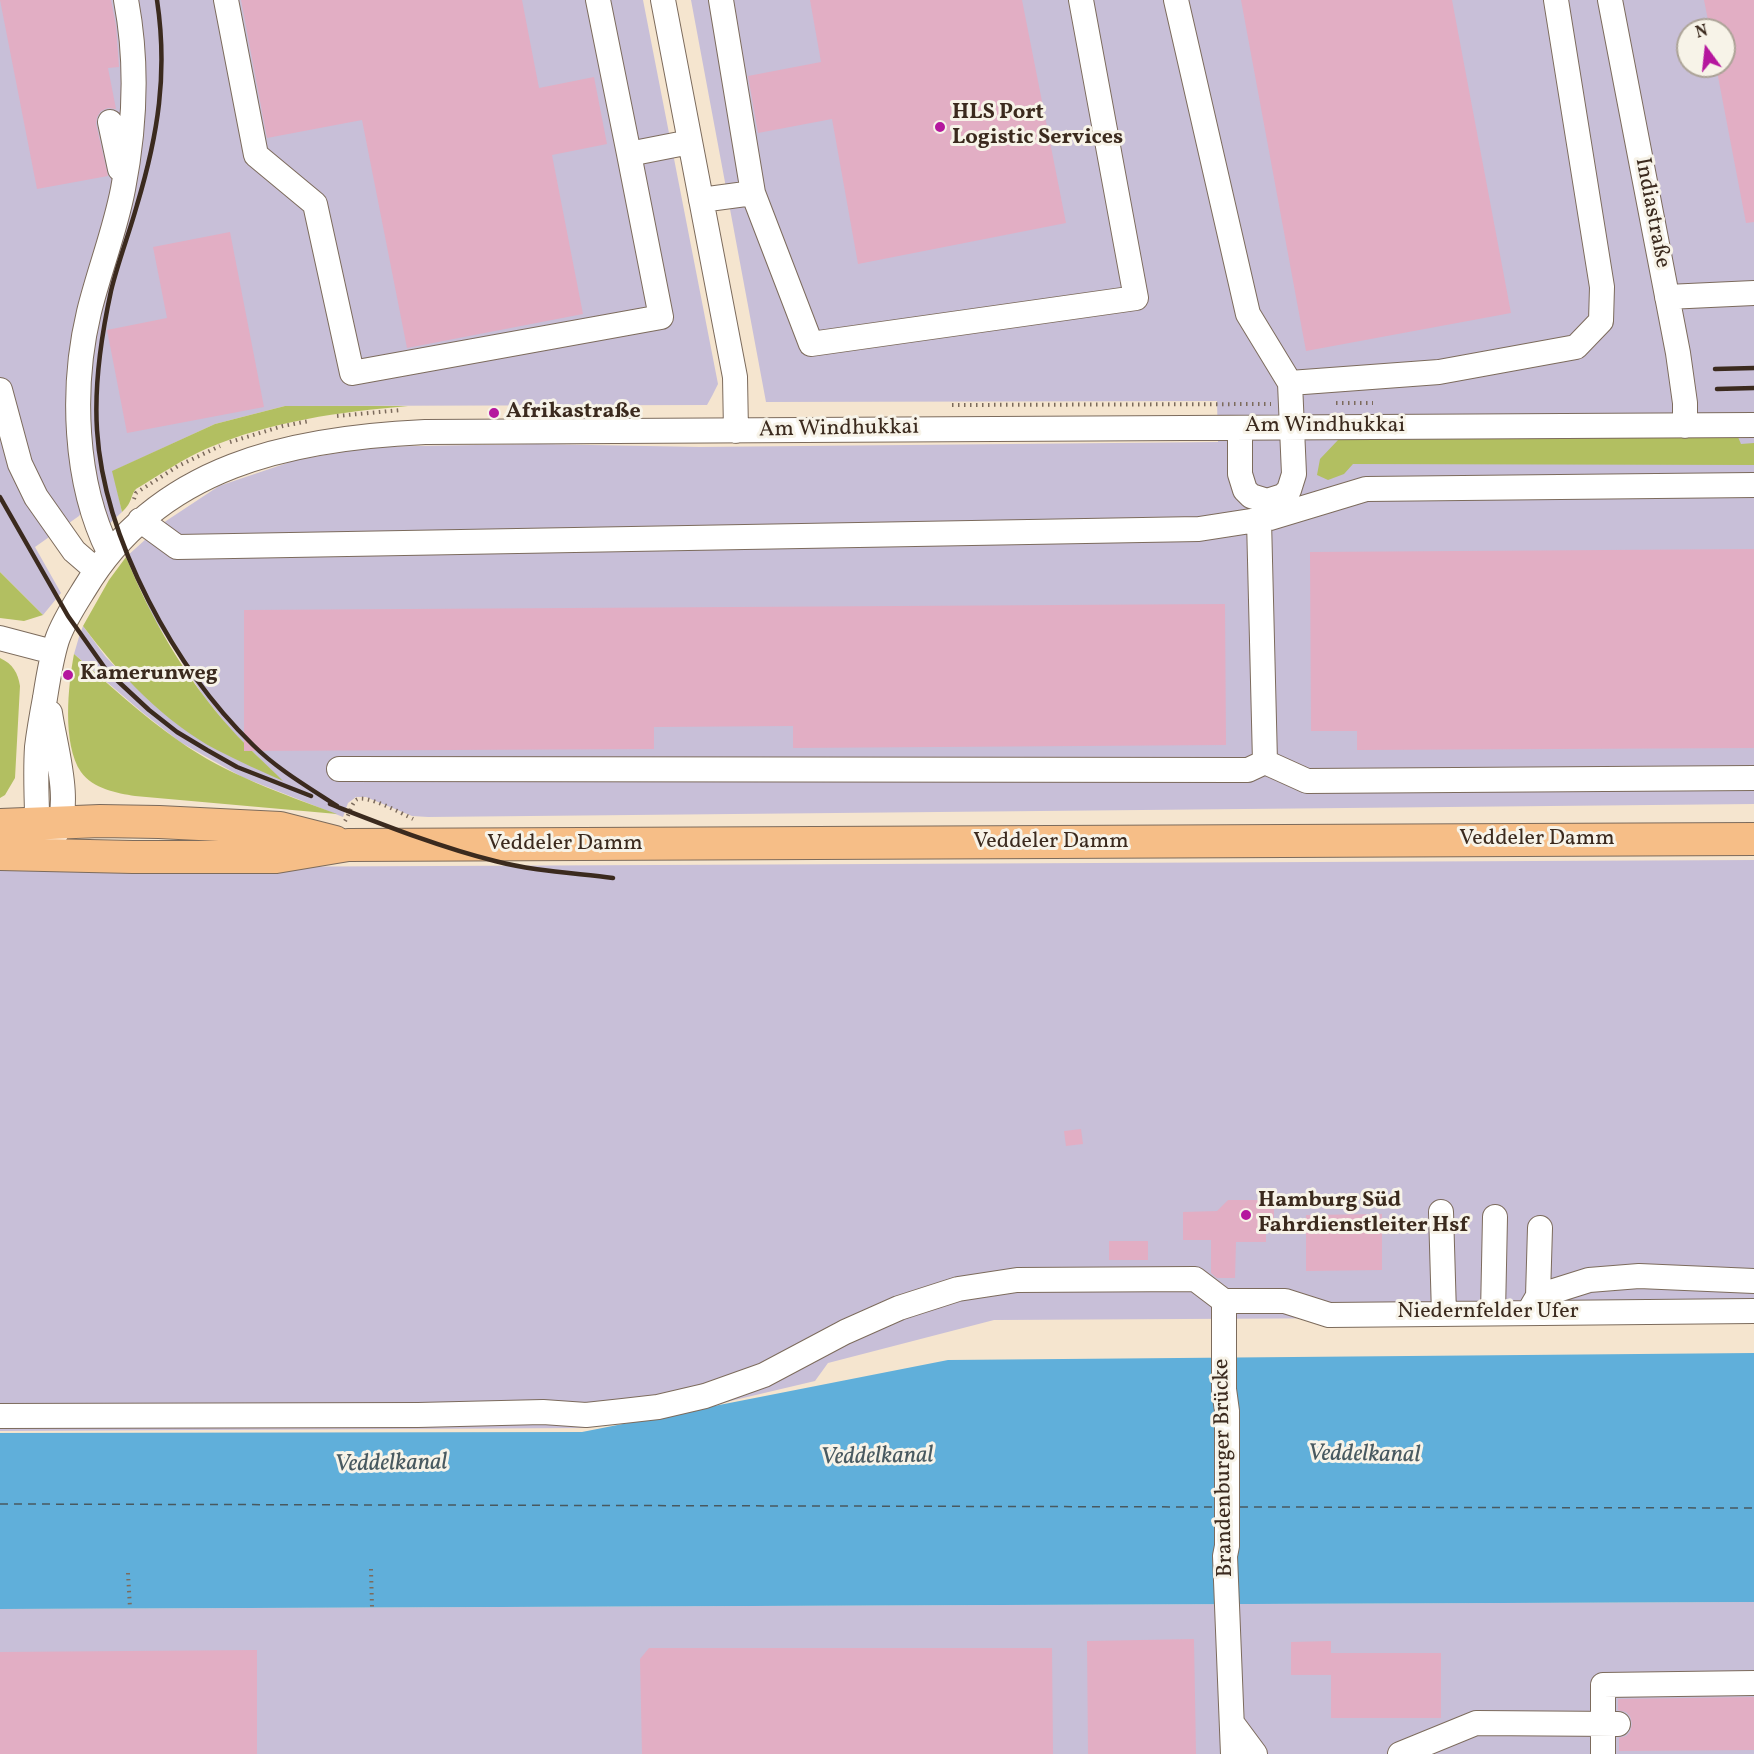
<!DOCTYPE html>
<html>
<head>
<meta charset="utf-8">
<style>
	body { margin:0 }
	#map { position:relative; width:1754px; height:1754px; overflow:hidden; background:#f5e5cf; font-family:Vollkorn,serif }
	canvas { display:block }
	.north { position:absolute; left:1676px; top:18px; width:60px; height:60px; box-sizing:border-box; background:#f7f3e8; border:2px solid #aca397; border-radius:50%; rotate:345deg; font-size:16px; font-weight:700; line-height:24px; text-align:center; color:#3b2a1e }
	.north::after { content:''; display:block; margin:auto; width:21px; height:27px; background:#b5179e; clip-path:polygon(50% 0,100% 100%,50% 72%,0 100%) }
</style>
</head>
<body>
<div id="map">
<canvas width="1754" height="1754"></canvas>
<div class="north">N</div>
</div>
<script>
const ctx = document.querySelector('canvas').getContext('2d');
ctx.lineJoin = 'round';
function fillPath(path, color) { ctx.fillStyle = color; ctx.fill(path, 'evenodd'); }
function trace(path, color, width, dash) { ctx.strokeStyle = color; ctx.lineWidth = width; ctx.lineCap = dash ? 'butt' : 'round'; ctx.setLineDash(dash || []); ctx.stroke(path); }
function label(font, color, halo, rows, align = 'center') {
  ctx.font = font + ' Vollkorn,serif'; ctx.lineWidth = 6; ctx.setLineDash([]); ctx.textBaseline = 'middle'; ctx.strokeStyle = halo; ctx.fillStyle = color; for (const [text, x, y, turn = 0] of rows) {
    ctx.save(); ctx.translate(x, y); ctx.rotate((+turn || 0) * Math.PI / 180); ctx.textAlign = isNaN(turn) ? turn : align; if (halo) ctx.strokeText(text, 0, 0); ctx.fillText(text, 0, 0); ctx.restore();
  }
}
const industrial = new Path2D(`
	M0,0H643L718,384L712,396L707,405L285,406L215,424L113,471L122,512L107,526L82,511L79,516L35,547L61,593L43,615L0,572Z
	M691,0H1754V804L428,817L412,816L366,797H356L348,803L343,817L242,777L180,742L143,713L74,654L79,637L83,626L105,656L122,674L180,726L281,780L231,730L202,694L153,617L126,557L166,521L219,486L296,460L372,447L417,446L537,444L700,447L1218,442L1217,401L766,402ZM1688,30H1724V66H1688Z
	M1754,860V1316L994,1320L828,1363L815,1381L705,1407L585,1428L0,1431V868Z
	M1754,1602V1754H0V1609Z`);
const green = new Path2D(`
	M285,406H408C339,412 272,421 208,448C183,459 159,475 136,489C130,496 133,502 122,512L112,471L215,424Z
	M1738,437L1741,444L1754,443V465L1353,464L1344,474L1328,480L1317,475L1320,459L1338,440Z
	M126,557C151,619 186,679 231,729C247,747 266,764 283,781C261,771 238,761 217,750C165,723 118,673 83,626L109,580Z
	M0,572L43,615L24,621L0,618Z
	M74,654C108,684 142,715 179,741C227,775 283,794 337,814L135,796C117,793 93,789 81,772C62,744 68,686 74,654Z
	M0,658C13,664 18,673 20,686L15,778L5,795L0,798Z`);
const water = new Path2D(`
	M1754,1353V1602L0,1609V1433L582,1432L948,1360Z`);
const ferry = new Path2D(`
	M0,1504L1217,1507
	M1240,1507L1754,1508`);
const building = new Path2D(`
	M0,0H111L116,26L119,67L108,68L116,109L108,108L101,111L97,117L96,124L108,176L37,189Z
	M241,0H522L539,88L594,77L607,144L552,155L583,314L407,348L362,120L267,138Z
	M810,0H1022L1066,223L858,264L832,119L758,133L748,76L821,62Z
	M1241,0H1452L1511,313L1306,351Z
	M1704,0H1754V222L1746,223L1716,66H1724V30H1710Z
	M230,232L264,407L127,433L107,330L167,318L153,247Z
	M1754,549V748L1357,750V731H1311L1310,552Z
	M1225,604L1226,745L793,748V726L654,727V749L244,751V610Z
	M1081,1129L1083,1144L1066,1146L1064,1131Z
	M1228,1200H1264L1274,1209V1221H1266V1242H1236L1235,1278H1217L1211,1273V1240H1183V1212L1217,1211Z
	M1382,1214V1270L1306,1271V1215Z
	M1109,1241H1148V1260H1109Z
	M1194,1639L1196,1754H1088L1087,1641Z
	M1331,1641V1653H1441V1718H1331V1675H1291V1642Z
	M649,1648H1052L1053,1754H642L640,1659Z
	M257,1650V1754H0V1652Z
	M1754,1697V1750L1619,1751V1738L1626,1736L1630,1732L1632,1724L1630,1716L1626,1712L1618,1710V1699Z`);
const path = new Path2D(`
	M1336,403H1373
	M952,405L1271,404
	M337,416L401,410
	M230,442L283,426L309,421
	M134,499L136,493L178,466L220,446
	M345,821C349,815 351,805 356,800C365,793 403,814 413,819
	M371,1569L372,1607
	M128,1573L130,1608`);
const minor = new Path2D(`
	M226,0L256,155L315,204L352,373L661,317L629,154
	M598,0L629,154L690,142
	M663,0L735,377L736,431
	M721,0L753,193L811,344L1136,298L1081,0
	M1176,0L1248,314L1290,383L1294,474L1289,490L1283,496L1267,501L1251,496L1245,490L1240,474V428
	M1610,0L1678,353L1685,403V426
	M110,122L120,169
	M701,200L753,193
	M1667,297L1754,293
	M1290,383L1439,372L1576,347L1601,321L1602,287L1556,0
	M0,390L20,464L36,497L74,551L96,570
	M140,520L177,547L1199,529L1270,518L1366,489L1754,485
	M109,552C74,482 71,387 89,312C99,271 115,231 123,189C135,127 138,63 126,0
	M0,638L53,652
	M50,713C55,747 74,807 54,837
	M1265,762L1307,781L1754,778
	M339,769L1248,770L1265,762L1259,520
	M38,838C37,808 35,777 37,747C39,731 42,714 45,698C48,679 51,659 57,640C63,622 75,604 85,588C159,465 292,438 425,432L1754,425
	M1441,1212L1444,1314
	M1538,1296L1589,1280L1639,1276L1754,1281
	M1224,1301H1285L1329,1315L1754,1311
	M1224,1301V1389L1227,1411V1546L1225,1556L1233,1754
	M1531,1308L1538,1296L1540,1228
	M1493,1313L1495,1217
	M0,1416L418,1415L543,1412L586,1415L623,1411L658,1407L705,1396L764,1375L845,1332L899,1308L958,1289L1017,1280L1195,1279L1224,1301
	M1232,1723L1255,1754
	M1400,1754L1476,1723L1618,1724
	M1603,1754V1685L1754,1683`);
const major = new Path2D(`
	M0,825L100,821L159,822L280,828L335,842
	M0,854L133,857H276L348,845L1754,839`);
const rail = new Path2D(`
	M157,0C168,73 158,135 137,205C129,234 118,262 111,291C101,337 94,383 97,430C104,540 175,669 253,745C277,769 308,787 337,806
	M1715,369L1754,368
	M1717,389L1754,388
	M0,497L68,616L107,671L149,710L177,732L207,750L237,767L311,796
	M330,804C384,825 439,847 495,861C533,871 574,873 613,878`);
const markers = [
	[940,127,6,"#b5179e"],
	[494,413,6,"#b5179e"],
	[68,675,6,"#b5179e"],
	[1246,1215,6,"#b5179e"]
];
const poiNames = [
	["HLS Port",952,114],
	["Logistic Services",952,139],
	["Afrikastraße",506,413],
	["Kamerunweg",80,675],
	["Hamburg Süd",1258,1202],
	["Fahrdienstleiter Hsf",1258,1227]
];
const streetNames = [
	["Indiastraße",1651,213,79],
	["Am Windhukkai",1325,427],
	["Am Windhukkai",839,430,-1],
	["Veddeler Damm",1537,840],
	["Veddeler Damm",1051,843],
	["Veddeler Damm",565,845],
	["Niedernfelder Ufer",1488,1313],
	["Brandenburger Brücke",1225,1468,-91]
];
const waterNames = [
	["Veddelkanal",1364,1456,1],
	["Veddelkanal",877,1458,-1],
	["Veddelkanal",391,1465,-1]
];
fillPath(industrial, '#c8bfd8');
fillPath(green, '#b2bf61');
fillPath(water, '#60afda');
trace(ferry, '#485960', 1.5, [8, 6]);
fillPath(building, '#e2aec4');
trace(minor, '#7c6b5c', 26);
trace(major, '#7c6b5c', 34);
trace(path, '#7c6b5c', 4, [1.5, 4.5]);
trace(minor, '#fff', 24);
trace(major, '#f6be87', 32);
trace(rail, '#3b2a1e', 4.5);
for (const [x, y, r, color] of markers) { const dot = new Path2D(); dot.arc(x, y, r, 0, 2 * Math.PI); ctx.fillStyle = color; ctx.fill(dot); trace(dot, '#f7f3e8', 2); }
label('bold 22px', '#3b2a1e', '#f7f3e8', poiNames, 'left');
label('22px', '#3b2a1e', '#f7f3e8', streetNames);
label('italic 24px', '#485960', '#f7f3e8', waterNames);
</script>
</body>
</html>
